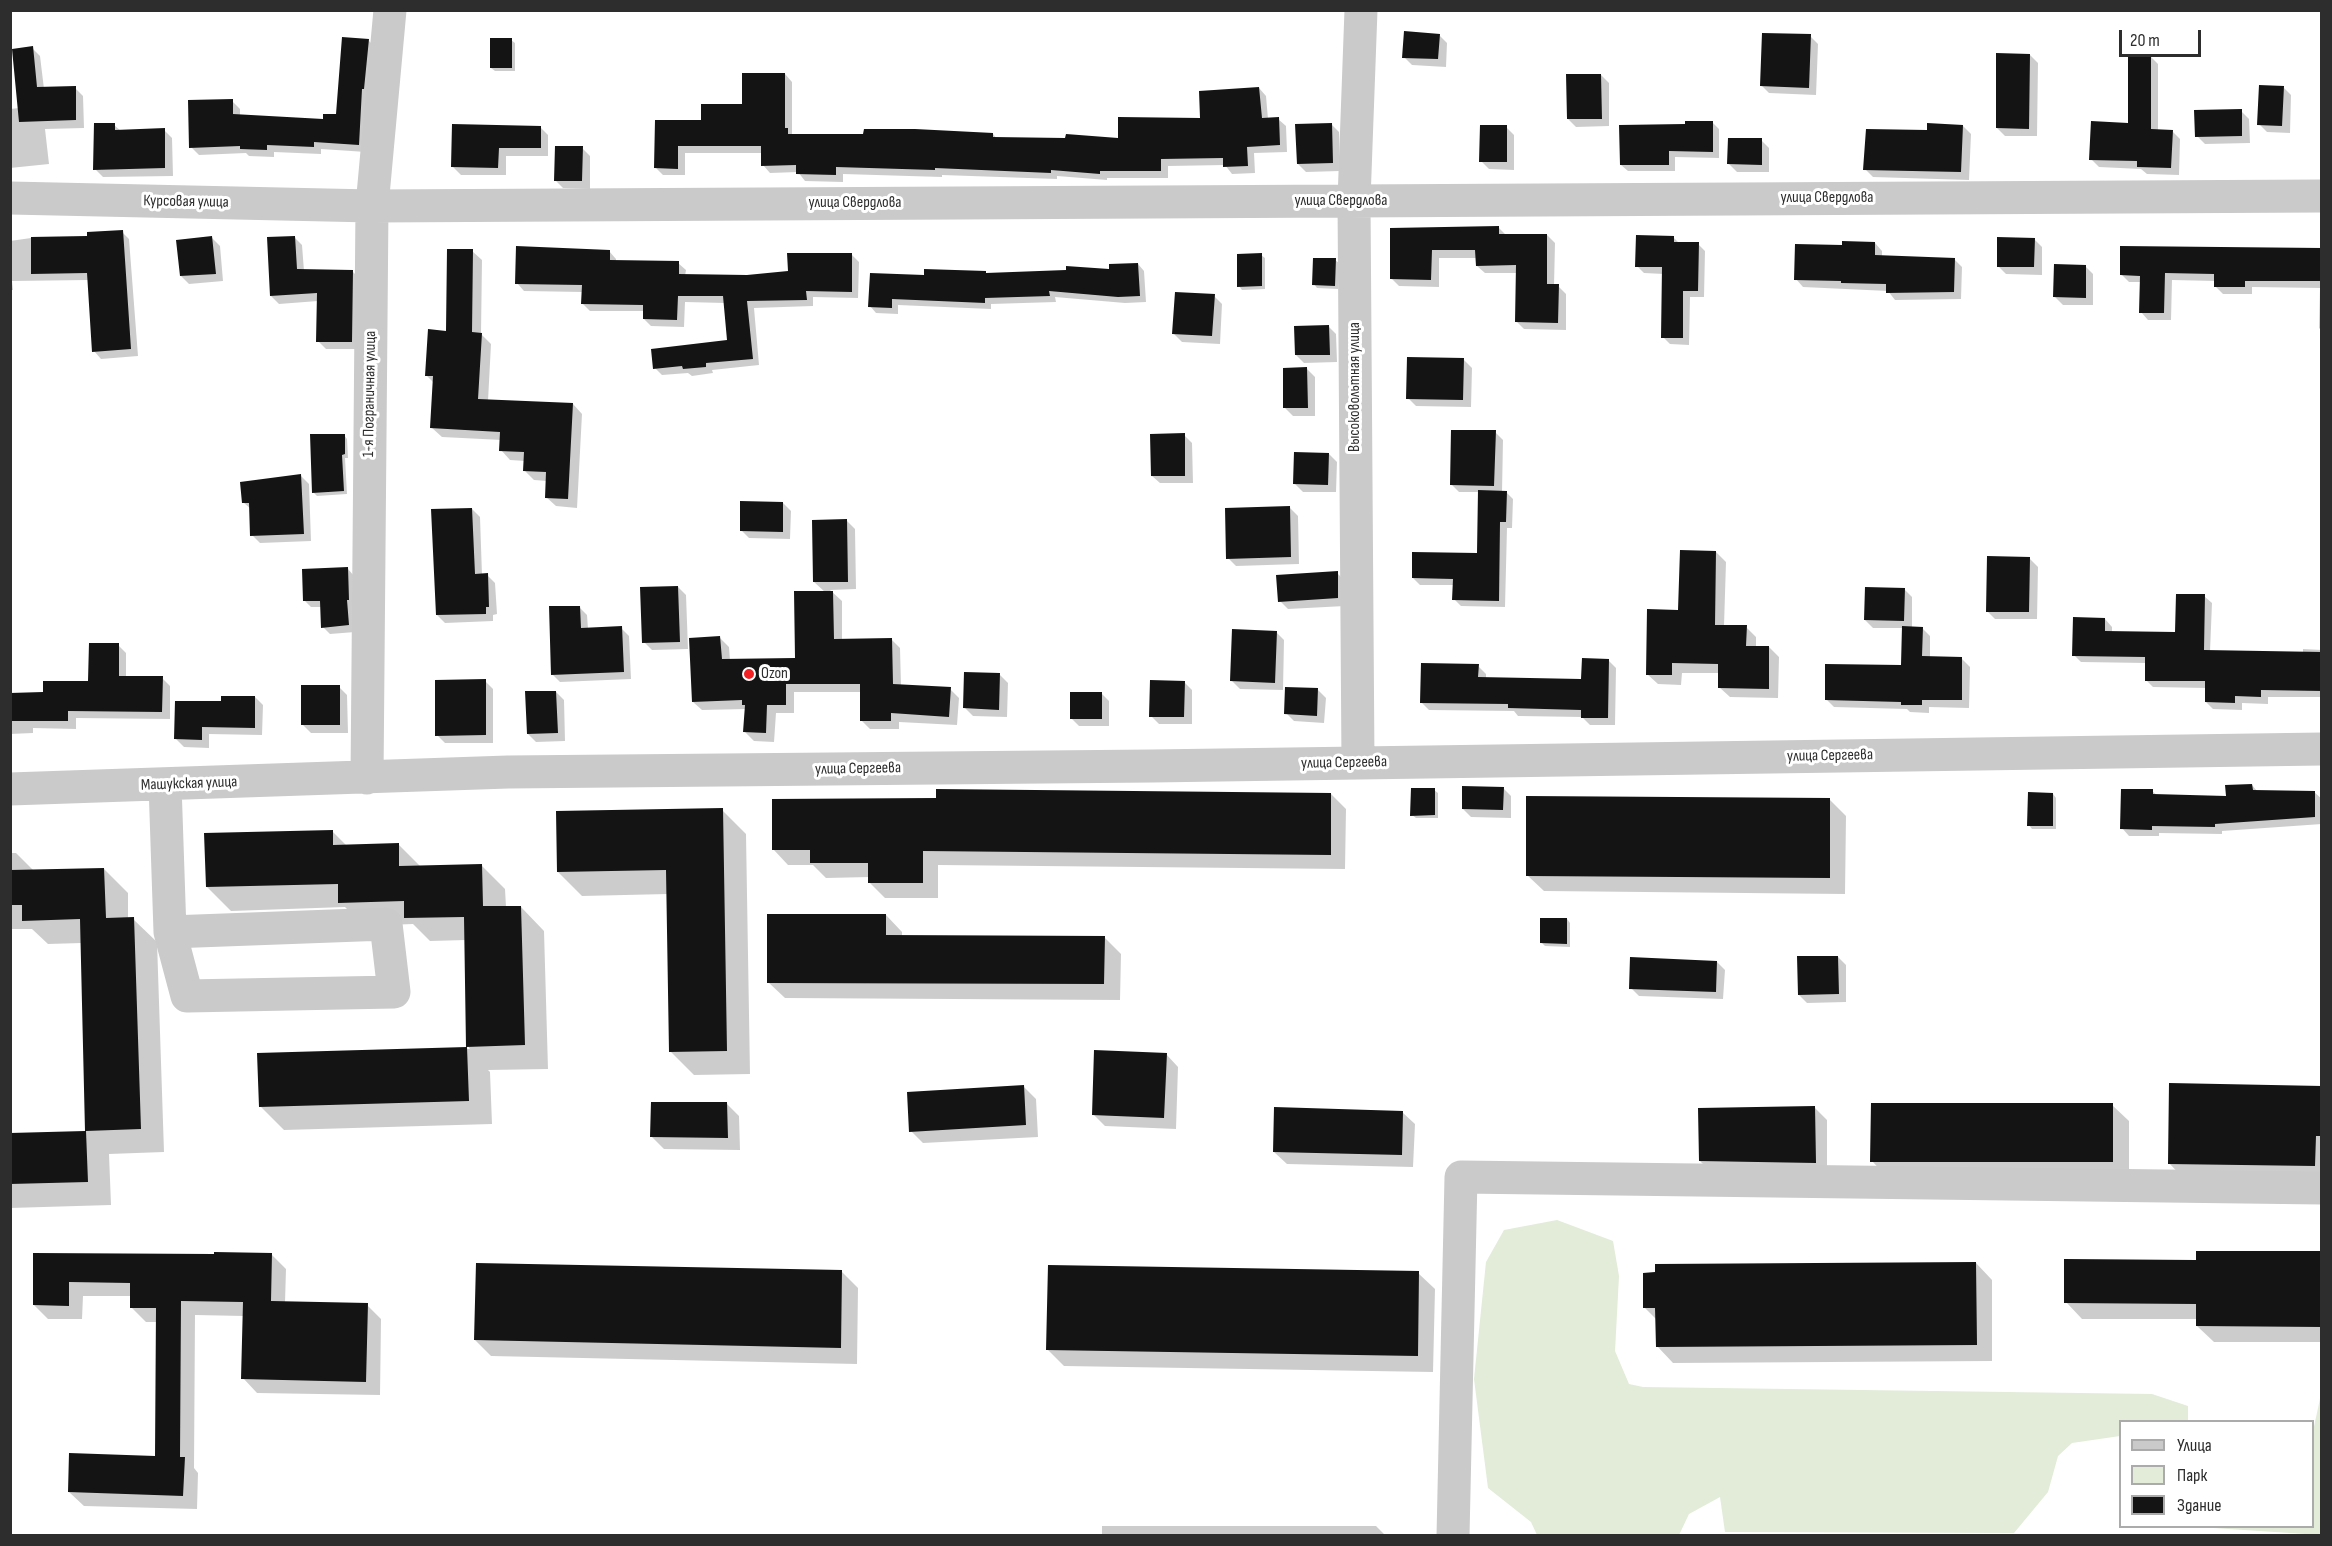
<!DOCTYPE html>
<html>
<head>
<meta charset="utf-8">
<style>
	body { margin:0 }
	#map { position:relative; width:2332px; height:1546px; overflow:hidden; background:#fff; font-family:"Sofia Sans Condensed",sans-serif }
	canvas { display:block }
	.frame { position:absolute; inset:0; border:12px solid #2d2d2d; pointer-events:none }
	.legend { position:absolute; left:2119px; top:1420px; width:195px; height:108px; box-sizing:border-box; background:#fff; border:2px solid #ababab; margin:0; padding:8px 10px; list-style:none; font-size:18px; color:#2d2d2d }
	.legend li { display:flex; align-items:center; gap:12px; height:30px }
	.legend b { width:30px; border:2px solid #ababab }
	.scale { position:absolute; left:2119px; top:30px; width:82px; height:27px; box-sizing:border-box; border:3px solid #2d2d2d; border-top:0; padding-left:8px; font-size:18px; line-height:21px; white-space:nowrap; color:#2d2d2d; -webkit-text-stroke:4px #fff; paint-order:stroke }
</style>
</head>
<body>
<div id="map">
<canvas width="2332" height="1546"></canvas>
<div class="frame"></div>
<ul class="legend">
<li><b style="height:8px;background:#cacaca"></b>Улица</li>
<li><b style="height:16px;background:#e2ecd9"></b>Парк</li>
<li><b style="height:16px;background:#141414"></b>Здание</li>
</ul>
<div class="scale">20 m</div>
</div>
<script>
const ctx = document.querySelector('canvas').getContext('2d');
ctx.lineJoin = 'round';
function fillPath(path, color) { ctx.fillStyle = color; ctx.fill(path, 'evenodd'); }
function trace(path, color, width, dash) { ctx.strokeStyle = color; ctx.lineWidth = width; ctx.lineCap = dash ? 'butt' : 'round'; ctx.setLineDash(dash || []); ctx.stroke(path); }
function label(font, color, halo, rows, align = 'center') {
  ctx.font = font + ' "Sofia Sans Condensed",sans-serif'; ctx.lineWidth = 6; ctx.setLineDash([]); ctx.textBaseline = 'middle'; ctx.strokeStyle = halo; ctx.fillStyle = color; for (const [text, x, y, turn = 0] of rows) {
    ctx.save(); ctx.translate(x, y); ctx.rotate((+turn || 0) * Math.PI / 180); ctx.textAlign = isNaN(turn) ? turn : align; if (halo) ctx.strokeText(text, 0, 0); ctx.fillText(text, 0, 0); ctx.restore();
  }
}
const green = new Path2D(`
	M1557,1220L1613,1241L1619,1276L1615,1351L1629,1384L1643,1387L2152,1394L2188,1406V1421L2120,1422V1436L2072,1443L2058,1456L2048,1492L2014,1533L1725,1532L1720,1497L1689,1514L1679,1535H1537L1531,1522L1488,1488L1474,1379L1486,1262L1504,1230Z
	M2320,1399L2321,1535L2198,1527L2312,1526L2313,1431Z`);
const shadow = new Path2D(`
	M1439,35L1447,43L1446,67L1412,65L1404,57Z
	M1810,36L1818,44L1816,95L1769,93L1761,85Z
	M368,40L376,48L366,152L321,149V154L274,152V157L249,156L246,153L199,155L191,147L232,101L240,109V116L325,120L337,116Z
	M511,40L515,43V71H495L491,68Z
	M32,48L40,56L44,89L75,88L83,96L84,128L45,129L49,164L10,168V109L19,108Z
	M2030,55L2038,63L2037,136H2005L1997,128Z
	M2150,56L2158,64V131H2172L2180,139L2179,175L2147,174L2141,169L2099,167L2091,159L2129,124Z
	M785,74L792,82V134H993L997,139L1120,140L1201,120L1259,88L1266,96L1268,119H1278L1286,126L1287,152L1254,153L1255,173L1232,174L1225,165L1168,166V178H1107V180L1057,176V179L942,175V177L843,174V182L805,181L798,172L770,173L763,165V153H685V175H663L656,168L703,122L744,105Z
	M1601,75L1609,83V126L1576,127L1568,119Z
	M2283,87L2291,95L2290,133L2267,132L2259,124Z
	M2241,111L2249,119L2250,143L2205,144L2197,136Z
	M1712,122L1719,129V158L1675,157V171H1628L1621,165L1687,126Z
	M1331,124L1339,132L1340,171L1306,172L1298,164Z
	M114,125L121,131L164,130L172,138L173,176L103,177L95,169Z
	M1963,126L1971,134L1969,180L1873,177L1865,169L1929,131Z
	M540,127L548,135V156H506V175H461L453,167Z
	M1506,127L1514,135V170L1489,169L1481,161Z
	M1761,140L1769,148V172H1737L1729,164Z
	M582,148L590,156V189L563,188L555,180Z
	M1499,228L1506,235H1547L1555,243L1554,286H1558L1566,294V330L1524,329L1516,321L1517,273H1485L1477,266V258H1439V287L1399,286L1391,278L1392,230Z
	M122,232L129,239L138,356L101,359L94,351L89,280L12,281L13,290H10V241L31,238L89,237Z
	M294,237L302,245L304,271H352L360,279L359,349H326L318,341V301L279,304L271,296Z
	M1673,237L1680,244H1698L1705,251L1704,297H1690L1689,345L1670,344L1663,337L1664,274L1644,273L1637,266Z
	M212,238L220,246L223,281L189,284L181,276Z
	M2034,239L2042,247V275L2006,274L1998,266Z
	M1875,243L1882,251V257L1955,260L1962,267L1961,299L1895,300L1888,291L1803,287L1796,279L1844,246Z
	M2322,250V331L2319,328L2320,288L2252,287V294H2223L2215,286V281L2172,280L2171,320H2148L2141,312L2142,282H2129L2121,274Z
	M472,251L482,260L481,334L491,344L488,401L573,404L582,414L577,508L556,506L546,497L547,481L534,480L525,471V461L510,460L501,450L502,440L442,437L432,428L434,383L426,375L447,332Z
	M609,251L616,259V262L678,263L686,270L685,276H747L789,273L852,255L859,262L858,298L813,297V306L754,308L759,365L712,370L713,373L692,376L688,373L662,375L655,368L729,341L725,303L685,302L684,327L651,326L644,319V311H590L583,304V292L524,291L517,283Z
	M1261,255L1265,258V289L1242,290L1239,286Z
	M1335,260L1339,263L1338,289L1317,288L1314,284Z
	M1138,264L1144,271L1146,302L1125,303L1055,297L1056,302L991,304V309L898,305V314L876,313L870,306L925,277L1111,271Z
	M2085,266L2093,274V305H2063L2055,297Z
	M1214,296L1222,304L1220,344L1182,342L1174,334Z
	M1328,326L1336,334L1337,362L1304,363L1296,355Z
	M1464,360L1472,368L1471,407L1416,406L1408,398Z
	M1307,369L1315,377V416H1293L1285,408Z
	M1495,432L1503,440L1502,492H1506L1513,499L1512,528H1507L1505,607L1461,606L1454,599V585H1420L1413,578L1478,555L1480,492H1459L1451,484Z
	M344,435L347,439L348,458H345L347,494L317,496L313,492Z
	M1184,435L1192,443L1193,483H1160L1152,476Z
	M1329,454L1337,462L1336,492H1303L1295,484Z
	M301,476L309,484L311,541L260,543L252,535L251,509L244,503Z
	M783,503L791,511L790,539L749,538L741,530Z
	M1290,508L1298,516L1299,564L1236,566L1228,558Z
	M472,509L480,517L482,575H487L495,583L497,614L493,615V621L445,623L437,615Z
	M847,521L855,529L856,589L830,590L842,601V641L891,639L900,648L901,686L950,689L959,698L957,725L899,722V729H870L861,720L862,692H794V713H776L774,742L754,741L745,732L746,709L702,710L693,702L720,638L729,647L730,661L797,659L825,592L814,582Z
	M1716,552L1726,562L1724,626L1746,627L1756,637V647H1769L1779,657L1778,698L1730,697L1719,687L1720,673H1682L1681,685L1658,684L1647,674L1680,611Z
	M2030,559L2038,567L2037,619H1995L1987,611Z
	M348,569L354,576L355,632L330,634L323,627L321,607H311L304,600Z
	M1337,573L1345,581V606L1288,609L1280,601Z
	M678,587L686,595L688,649L652,650L644,642Z
	M1904,589L1912,597V628H1922L1930,636V658L1962,659L1970,667L1969,708L1929,707V713L1910,712L1907,709L1834,707L1826,699L1903,666L1904,628H1873L1865,620Z
	M2204,596L2212,603L2210,652L2303,654V649L2322,650V697H2268V704L2242,703V710L2213,709L2206,702V688L2153,687L2146,680V663L2081,662L2074,655L2105,619L2112,627V632L2176,634Z
	M579,607L587,615L588,629L621,628L629,636L631,679L560,682L552,674Z
	M1276,632L1284,640L1283,690L1240,689L1232,681Z
	M118,645L126,653V678H162L170,686V719L76,718V729L33,728V733L10,734V694H45L90,683Z
	M1608,660L1616,668L1615,725H1590L1582,717L1518,716L1514,711L1429,710L1421,702L1478,666L1486,674V679L1583,681Z
	M1000,675L1008,683L1007,717L973,716L965,708Z
	M485,681L493,689V743H445L437,735Z
	M1184,682L1192,690V724H1159L1151,716Z
	M339,687L347,695L348,733H311L303,725Z
	M1318,690L1326,698L1324,723L1294,721L1286,713Z
	M556,692L564,700L565,741L536,742L528,734Z
	M1101,693L1109,701V726H1079L1071,718Z
	M255,697L263,705L262,735L209,734V748L184,747L176,739Z
	M2252,785L2257,791L2314,792L2322,799V824L2222,831V834L2159,833V836H2129L2122,828L2152,791L2158,796L2227,797Z
	M1503,788L1511,796V818L1471,817L1463,809Z
	M1434,790L1438,793V818H1416L1412,815Z
	M1331,794L1346,809L1345,869L938,865V898H885L870,883V877L826,878L813,865H788L773,849Z
	M2053,794L2056,798V829H2032L2029,825Z
	M1830,800L1846,816L1845,894L1544,891L1527,875Z
	M722,810L746,834L750,1074L694,1075L670,1051L668,894L582,896L558,872Z
	M332,831L347,846L398,844L421,867L481,865L505,889L506,907H521L544,931L548,1069L488,1070L490,1072L492,1124L284,1130L260,1106L258,1054L470,1049L468,1046L466,940L430,941L413,924L364,926L345,907L231,911L207,887Z
	M10,853H16L34,871L104,869L128,893V919H133L157,942L164,1152L109,1154L111,1205L10,1208V1135L86,1132L82,943L48,944L32,929H10Z
	M886,915L902,932V936L1104,937L1121,954L1120,1000L785,998L768,982Z
	M1567,919L1570,923V947L1545,946L1542,943Z
	M1838,957L1846,965V1002L1807,1003L1799,995Z
	M1717,962L1725,970L1723,999L1639,996L1631,988Z
	M1166,1054L1178,1067L1176,1129L1105,1126L1093,1114Z
	M1023,1086L1036,1099L1038,1137L923,1143L911,1131Z
	M2322,1088V1182L2185,1180L2169,1163Z
	M727,1104L739,1116L740,1150L664,1149L652,1137Z
	M2112,1105L2129,1121V1178H1888L1872,1161Z
	M1815,1108L1827,1120V1174L1712,1173L1700,1161Z
	M1402,1112L1415,1124L1413,1167L1287,1164L1274,1152Z
	M2322,1253V1342H2214L2197,1326V1319H2082L2066,1302L2198,1262Z
	M34,1255H272L286,1269L285,1303L367,1305L381,1319L380,1395L257,1393L243,1378L244,1316L195,1315L194,1468L198,1473L197,1509L84,1506L69,1492L156,1458L157,1322H146L131,1307L132,1296H83L82,1319H48L34,1305Z
	M1976,1263L1992,1280V1361L1673,1363L1657,1346V1320L1644,1307L1657,1274Z
	M842,1272L858,1288L857,1364L491,1356L475,1340Z
	M1418,1273L1435,1289L1433,1372L1064,1366L1048,1350Z
	M1102,1526H1376L1386,1536H1102Z`);
const building = new Path2D(`
	M1404,31L1440,34L1438,59L1402,58Z
	M1762,33L1811,34L1809,88L1760,86Z
	M342,37L369,39L364,89H362L359,145L314,142V147L267,145V150L240,149V146L189,148L188,100L233,99V114L323,119V114H336Z
	M490,38H512V68H490Z
	M33,46L37,87L76,86V120L19,122L12,49Z
	M1996,53L2030,54L2029,129L1996,128Z
	M2128,55H2151V129L2173,130L2171,168L2137,167V161L2089,160L2091,121L2128,123Z
	M742,73H785V128H788V134H863L864,129H915L993,133V137L1065,138L1066,134L1118,138V117L1200,118L1199,91L1259,87L1262,118L1279,117L1280,145L1247,147L1248,166L1223,167V158L1161,159V171H1100V174L1051,170V173L935,168V170L836,167V175L796,174V165L761,166V146H678V169L654,168L655,120H701V104H742Z
	M1566,74H1601L1602,119H1567Z
	M2259,85L2284,86L2282,126L2257,125Z
	M2242,109V136L2195,137L2194,110Z
	M1685,121H1713V152L1669,151V165H1620L1619,125L1685,124Z
	M94,123H115V130L165,128V168L93,170Z
	M1332,123L1333,163L1297,164L1295,124Z
	M1927,123L1963,125L1961,172L1863,170L1866,129L1927,130Z
	M452,124L541,126V148H499L498,168L451,167Z
	M1480,125H1507V162H1479Z
	M1728,138H1762V165L1727,164Z
	M555,146H583L582,181H554Z
	M1499,226V234H1547V284H1559L1558,323L1515,322L1516,265L1476,266L1475,250H1432L1431,280L1390,279V228Z
	M123,230L131,349L92,352L87,273L31,274V237L87,236V232Z
	M1636,235L1674,236V242H1699L1698,291H1683V338H1661L1662,267H1635Z
	M212,236L216,274L180,276L176,240Z
	M295,236L297,269L353,270L352,342H316L317,293L270,296L267,237Z
	M1997,237L2035,238L2034,267H1997Z
	M1842,241L1875,242V255L1955,258L1954,292L1886,293V284L1841,283V281L1794,280L1795,244L1842,245Z
	M516,246L610,250V260L679,261V274L747,275L788,271L787,253H852V292L806,291L807,300L747,301L753,359L706,363V367L683,369L682,366L653,369L651,349L727,340L723,296H678L677,320L643,319V305L581,304L582,285L515,284Z
	M2120,246L2322,248V281H2245V287H2214V274L2165,273L2164,313H2139L2140,276L2120,275Z
	M447,249H473L472,332L482,333L478,399L573,403L568,499L545,498L546,472L523,471L524,452L499,451L500,432L430,428L433,376H425L428,329L446,331Z
	M1262,253V286L1237,287V254Z
	M1313,258H1336L1335,286L1312,285Z
	M1138,263L1140,296L1118,297L1049,291L1050,296L985,298V303L892,299V308L868,307L870,273L924,275V269L986,271V273L1066,270V266L1109,269V264Z
	M2054,264L2086,265V298L2053,297Z
	M1175,292L1215,294L1212,336L1172,334Z
	M1329,325L1330,355H1295L1294,326Z
	M1407,357L1464,358L1463,400L1406,399Z
	M1307,367L1308,408H1283V368Z
	M1451,430H1496L1494,486L1450,485Z
	M1185,433V476H1151L1150,434Z
	M310,434H345V454L342,455L344,491L312,493Z
	M1294,452L1329,453L1328,485L1293,484Z
	M301,474L304,534L250,536L249,503H242L240,482Z
	M1478,490L1507,491L1506,522H1500L1499,601L1452,600L1453,579L1412,578V552L1477,553Z
	M740,501L783,502V532L740,531Z
	M1290,506L1291,557L1226,559L1225,508Z
	M472,508L475,574L488,573L489,607H486V614L436,615L431,509Z
	M847,519L848,582H813L812,520Z
	M1680,550L1716,551L1715,625H1747L1746,646H1769V689L1718,688V664L1672,663V675H1646L1647,609L1678,610Z
	M1987,556L2030,557L2029,612H1986Z
	M348,567L349,600H347L349,625L321,628L320,601H303L302,569Z
	M1338,571V598L1278,602L1276,575Z
	M678,586L680,642L642,643L640,587Z
	M1865,587L1905,588L1904,621L1864,620Z
	M794,591H833L834,639L892,638L893,684L951,687L949,717L891,713V721H860V684H786V705H767L766,733L743,732L745,705H742V700L692,702L689,638L720,636L722,659L795,658Z
	M2176,594H2205L2204,650L2322,652V691L2261,690V697L2235,696V703L2205,702V681H2145V657L2072,656L2073,617L2105,618V631L2175,632Z
	M549,606H580L581,628L622,626L624,672L551,675Z
	M1902,626L1923,627L1922,656L1962,657V700H1922V705H1901V702L1825,700V664L1901,665Z
	M1232,629L1277,631L1275,683L1230,681Z
	M89,643H119V676H163L162,712L68,711V721H10V693L43,692V681H88Z
	M1582,658L1609,659L1608,718H1581V710L1508,708V704L1420,703L1421,663L1479,664L1478,677L1581,679Z
	M964,672L1000,673L999,710L963,708Z
	M486,679V735L435,736V680Z
	M1150,680L1185,681L1184,717H1149Z
	M301,685H340V725H301Z
	M1285,687L1318,688L1317,716L1284,714Z
	M525,691H556L558,733L527,734Z
	M1070,692H1102V719H1070Z
	M221,696H255V728L202,727V740L174,739L175,701H221Z
	M2252,784L2253,790L2315,791V817L2215,824V827L2152,826V830L2120,829L2121,789H2153V794L2226,796L2225,785Z
	M1462,786L1504,787L1503,810L1462,809Z
	M1411,788H1435V815L1410,816Z
	M936,789L1331,793V855L923,851V883H868V863H810V850H772V799L936,798Z
	M2028,792L2053,793V826H2027Z
	M1526,796L1830,798V878L1526,876Z
	M723,808L727,1051L669,1052L666,870L557,872L556,811Z
	M333,830V845L399,843V866L482,864L483,906H521L525,1045L466,1047L464,917L404,918V901L338,903V884L206,887L204,833Z
	M104,868L106,918L134,917L141,1129L86,1131L88,1182L10,1184V1133L85,1131L80,919L22,921V905H10V870Z
	M767,914H886V935L1105,936L1104,984L767,983Z
	M1540,918H1567V944L1540,943Z
	M1797,956H1838L1839,994L1798,995Z
	M1630,957L1717,961L1716,992L1629,989Z
	M467,1047L469,1101L259,1107L257,1053Z
	M1094,1050L1167,1053L1164,1118L1092,1115Z
	M2169,1083L2322,1086V1136H2316L2315,1166L2168,1164Z
	M1024,1085L1026,1125L909,1132L907,1092Z
	M651,1102H727L728,1138L650,1137Z
	M1871,1103H2113V1162H1870Z
	M1815,1106L1816,1163L1699,1161L1698,1108Z
	M1274,1107L1403,1111L1402,1155L1273,1152Z
	M2196,1251H2322V1327L2196,1326V1304L2064,1303V1259L2196,1260Z
	M214,1252L272,1253L271,1301L368,1303L366,1382L241,1379L243,1302L181,1301L180,1457H185L183,1496L68,1492L69,1453L155,1456L156,1308H130V1283L69,1282V1306L33,1305V1253L214,1254Z
	M1976,1262L1977,1345L1656,1347L1655,1308H1643V1273L1655,1272V1264Z
	M476,1263L842,1270L841,1348L474,1340Z
	M1048,1265L1419,1271L1418,1356L1046,1350Z`);
const minor = new Path2D(`
	M10,198L372,206L2322,196
	M1358,763L1354,200L1361,10
	M367,778L372,206L390,10
	M165,784L170,932L187,996L394,992L386,924L170,932
	M10,789L508,772L1152,766L2322,749
	M1453,1536L1461,1177L2322,1188`);
const markers = [
	[749,674,6,"#f32124"]
];
const streetNames = [
	["улица Свердлова",1827,198],
	["улица Свердлова",1341,201],
	["Курсовая улица",186,202,1],
	["улица Свердлова",855,203],
	["Высоковольтная улица",1355,387,-90],
	["1-я Пограничная улица",370,394,-89],
	["улица Сергеева",1830,756,-1],
	["улица Сергеева",1344,763,-1],
	["улица Сергеева",858,769,-1],
	["Машукская улица",189,784,-2]
];
const poiNames = [
	["Ozon",761,674]
];
fillPath(green, '#e2ecd9');
fillPath(shadow, '#0003');
fillPath(building, '#141414');
trace(minor, '#cacaca', 33);
for (const [x, y, r, color] of markers) { const dot = new Path2D(); dot.arc(x, y, r, 0, 2 * Math.PI); ctx.fillStyle = color; ctx.fill(dot); trace(dot, '#fff', 2); }
label('16px', '#2d2d2d', '#fff', streetNames);
label('16px', '#2d2d2d', '#fff', poiNames, 'left');
</script>
</body>
</html>
